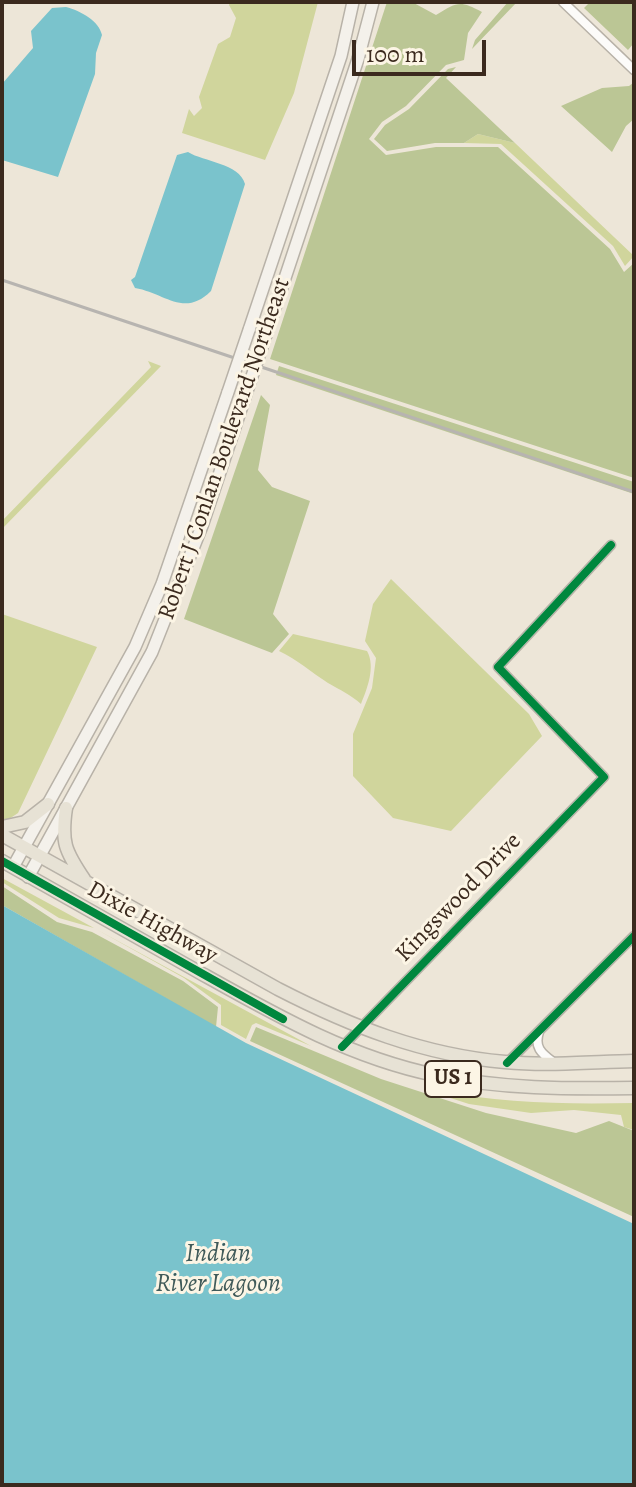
<!DOCTYPE html>
<html>
<head>
<meta charset="utf-8">
<style>
	body { margin:0 }
	#map { position:relative; width:636px; height:1487px; overflow:hidden; background:#ede6d8; font-family:Alegreya,serif }
	canvas { display:block }
	.frame { position:absolute; inset:0; border:4px solid #3b2a1e; pointer-events:none }
	.scale { position:absolute; left:352px; top:40px; width:134px; height:36px; box-sizing:border-box; border:4px solid #3b2a1e; border-top:0; padding-left:10px; font-size:24px; line-height:28px; white-space:nowrap; color:#3b2a1e; -webkit-text-stroke:6px #fcf5e5; paint-order:stroke }
</style>
</head>
<body>
<div id="map">
<canvas width="636" height="1487"></canvas>
<div class="frame"></div>
<div class="scale">100 m</div>
</div>
<script>
const ctx = document.querySelector('canvas').getContext('2d');
ctx.lineJoin = 'round';
function fillPath(path, color) { ctx.fillStyle = color; ctx.fill(path, 'evenodd'); }
function trace(path, color, width, dash) { ctx.strokeStyle = color; ctx.lineWidth = width; ctx.lineCap = dash ? 'butt' : 'round'; ctx.setLineDash(dash || []); ctx.stroke(path); }
function label(font, color, halo, rows, align = 'center') {
  ctx.font = font + ' Alegreya,serif'; ctx.lineWidth = 6; ctx.setLineDash([]); ctx.textBaseline = 'middle'; ctx.strokeStyle = halo; ctx.fillStyle = color; for (const [text, x, y, turn = 0] of rows) {
    ctx.save(); ctx.translate(x, y); ctx.rotate((+turn || 0) * Math.PI / 180); ctx.textAlign = isNaN(turn) ? turn : align; if (halo) ctx.strokeText(text, 0, 0); ctx.fillText(text, 0, 0); ctx.restore();
  }
}
const green = new Path2D(`
	M230,2H318L294,93L265,160L182,133L189,109L194,116L202,108L199,97L218,44L230,37L236,18L229,5Z
	M478,134L515,143L634,256L625,266L613,246L501,144L464,143Z
	M21,312L161,366L2,529V521L151,367L148,361Z
	M391,579L529,714L542,736L451,831L393,818L353,776V734L372,688L376,658L365,641L373,604Z
	M2,614L97,647L18,813L3,823Z
	M293,634L367,651C376,667 367,689 361,704C351,695 340,690 328,683C311,672 298,660 279,651Z
	M2,878L311,1046L256,1023L252,1025L246,1039L221,1025V1005L184,978L94,928L59,918L2,882Z
	M436,1090C502,1104 567,1104 634,1103V1130L624,1127L621,1115L574,1110L531,1113L469,1104L435,1093Z`);
const forest = new Path2D(`
	M387,2H412L436,15C458,2 459,0 482,12L468,33L464,60L446,65L406,106L382,122L369,139L386,155L436,147H498L610,249L624,272L634,263V478L270,359Z
	M508,2H517L472,49L475,40Z
	M590,2H634V43L628,50L584,8Z
	M456,67L446,78L515,143L478,134L464,143H435L387,151L374,139L385,125L409,109L448,69Z
	M633,83L634,119L626,126L612,152L561,106L602,88L629,86Z
	M279,366L634,482V494L276,375Z
	M261,395L270,405L258,470L272,487L310,501L273,614L289,634L272,653L184,619Z
	M2,886L57,922L92,932L183,981L218,1007L216,1027L2,905Z
	M256,1027L381,1079L486,1113L576,1133L609,1121L634,1131V1217L250,1041Z`);
const water = new Path2D(`
	M66,7C81,11 99,21 102,35L96,53L95,74L58,177L2,160V84L33,48L31,31L52,8Z
	M188,152C204,162 239,163 245,184L211,291C184,318 165,293 135,288L131,280L135,277L177,155Z
	M2,905L246,1043L634,1224V1485H2Z`);
const minor = new Path2D(`
	M563,2L634,70
	M539,1032C534,1047 541,1053 553,1062
	M342,1047L604,777L498,667L611,545
	M508,1062L634,936`);
const secondary = new Path2D(`
	M249,330L341,56L353,2
	M266,335L358,59L373,2
	M13,867L135,647L162,584L228,392
	M28,877L152,652L202,526L245,397`);
const primary = new Path2D(`
	M66,808C61,842 65,851 84,879
	M2,827L25,822L48,804
	M2,835L278,989C350,1026 423,1055 505,1062C547,1066 591,1062 634,1061
	M2,861C67,898 132,935 197,971C274,1014 348,1057 435,1075C501,1089 567,1089 634,1088`);
const rail = new Path2D(`
	M2,280L634,492`);
const secondaryBridge = new Path2D(`
	M228,392L249,330
	M245,397L266,335`);
const cycleway = new Path2D(`
	M2,861L283,1019
	M342,1047L604,777L498,667L611,545
	M507,1063L634,936`);
const shields = [
	[453,1079,56]
];
const shieldNames = [
	["US 1",453,1079]
];
const streetNames = [
	["Robert J Conlan Boulevard Northeast",225,449,-71],
	["Kingswood Drive",459,898,-46],
	["Dixie Highway",152,923,29]
];
const waterNames = [
	["Indian",218,1255],
	["River Lagoon",218,1285]
];
fillPath(green, '#d0d59c');
fillPath(forest, '#bbc695');
fillPath(water, '#7ac3cc');
trace(minor, '#b8b2a8', 11);
trace(secondary, '#b8b2a8', 14);
trace(primary, '#b8b2a8', 15);
trace(minor, '#fcfbf9', 8);
trace(secondary, '#f4f1eb', 11);
trace(primary, '#e7e2d5', 12);
trace(rail, '#b7b4b0', 3);
trace(secondaryBridge, '#b8b2a8', 14, []);
trace(secondaryBridge, '#f4f1eb', 11);
trace(cycleway, '#00873e', 8);
for (const [x, y, w] of shields) { const box = new Path2D(); box.roundRect(x - w / 2, y - 18, w, 36, 6); ctx.fillStyle = '#fcf5e5'; ctx.fill(box); trace(box, '#3b2a1e', 2); }
label('bold 22px', '#3b2a1e', null, shieldNames);
label('24px', '#3b2a1e', '#fcf5e5', streetNames);
label('italic 26px', '#405a59', '#fcf5e5', waterNames);
</script>
</body>
</html>
